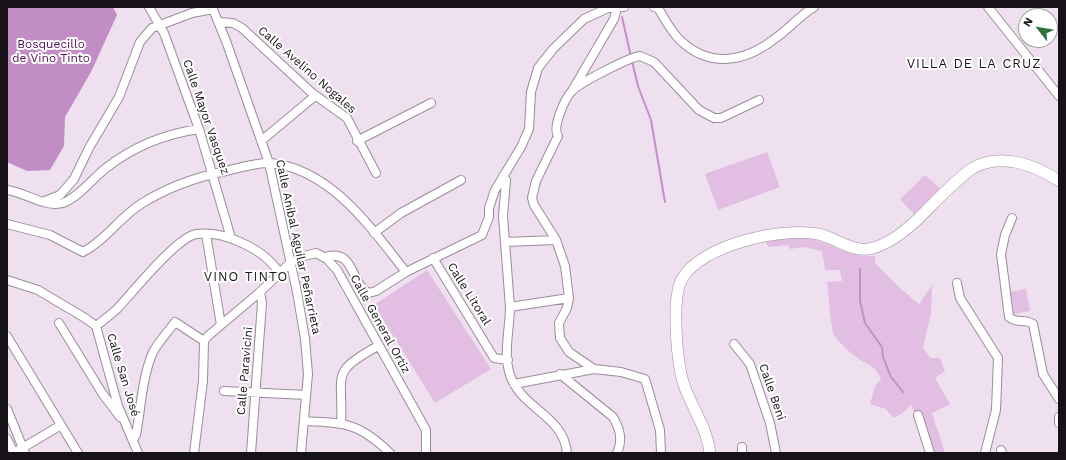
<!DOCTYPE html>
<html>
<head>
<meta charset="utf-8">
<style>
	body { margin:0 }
	#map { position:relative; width:1066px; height:460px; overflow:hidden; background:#efe0f0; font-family:"Work Sans",sans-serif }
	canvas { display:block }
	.frame { position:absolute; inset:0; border:8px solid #171217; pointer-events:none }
	.north { position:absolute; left:1018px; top:8px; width:40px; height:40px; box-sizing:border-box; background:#fff; border:1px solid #a2a0a2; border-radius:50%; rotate:301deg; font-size:11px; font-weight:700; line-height:16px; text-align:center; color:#171217 }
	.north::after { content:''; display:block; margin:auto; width:14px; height:18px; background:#2e723d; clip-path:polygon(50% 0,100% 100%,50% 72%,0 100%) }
</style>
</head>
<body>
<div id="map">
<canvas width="1066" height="460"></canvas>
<div class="frame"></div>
<div class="north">N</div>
</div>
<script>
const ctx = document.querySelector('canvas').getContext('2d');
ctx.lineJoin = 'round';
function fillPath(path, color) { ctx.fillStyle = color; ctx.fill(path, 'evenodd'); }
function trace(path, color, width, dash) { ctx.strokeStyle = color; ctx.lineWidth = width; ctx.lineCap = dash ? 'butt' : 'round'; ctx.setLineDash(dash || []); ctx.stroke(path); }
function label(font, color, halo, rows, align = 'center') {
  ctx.font = font + ' "Work Sans",sans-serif'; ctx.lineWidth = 4; ctx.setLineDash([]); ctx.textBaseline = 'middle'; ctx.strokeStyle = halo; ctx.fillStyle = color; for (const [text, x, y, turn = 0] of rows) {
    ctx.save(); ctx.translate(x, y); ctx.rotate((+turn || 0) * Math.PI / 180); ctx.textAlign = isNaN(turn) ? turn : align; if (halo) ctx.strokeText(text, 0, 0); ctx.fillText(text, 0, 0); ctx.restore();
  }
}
const green = new Path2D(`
	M767,152L780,187L718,210L705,174Z
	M925,175L941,189L915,215L900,199Z
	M786,237C801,237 815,239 829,245C847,251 854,257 875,256V263L901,289L919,304L932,285L931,314L923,347L930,358H940L945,371L935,378L950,404L932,413L945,453H928L926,439L911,405L904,412L894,418L886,409L870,404L875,386L881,379C876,365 866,365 856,357C849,352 839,342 834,335C831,329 828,293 827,282L842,281L840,270H825L822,251L804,247L790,249L788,245L768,247L766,242Z
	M427,270L491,369L435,403L374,305Z
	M1026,289L1030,311L1014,314L1010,292Z`);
const forest = new Path2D(`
	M7,7H113L117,15L91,72L65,117L64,146L50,170L27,171L7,162Z`);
const stream = new Path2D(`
	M622,17L631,57
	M632,61L638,86L651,120L665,202
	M860,269V301L865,323L882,347L883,357L891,377L903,392`);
const minor = new Path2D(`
	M149,7L164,33L199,129L231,238
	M212,7L226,41L269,163L297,292L305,339L308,374L301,453
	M654,7L658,8C665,19 671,32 681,41C710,68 744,62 773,40C788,30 799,16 814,7
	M988,7L1059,96
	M219,22L233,23L242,28L312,93L347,118L376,173
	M572,91L614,19L617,8
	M261,141L315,96
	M357,141L431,103
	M503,176L506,180L503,216L510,307C510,331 501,359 513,382C527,410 564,418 567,453
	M7,190C25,192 45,208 63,203C78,198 94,177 106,168C134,146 164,134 199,129
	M45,201L60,195L74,179L89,148L119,97L140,42L152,28L192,13L213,9
	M1012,218L1005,235L1001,254L1009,317C1016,324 1025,318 1033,324L1043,374L1059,399
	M7,224L50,235L83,252C106,240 120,217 141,204C166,188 197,177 226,171C239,168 257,162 271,163C332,170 371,228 406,272
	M374,233L401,213L461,180
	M206,234L221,325
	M505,242L556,240
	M325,257C356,248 350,285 369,293L376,291L406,272L482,235L489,217V208L495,190L521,147L529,129L531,92L538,68L553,49L584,19L608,8L624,7
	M433,258L494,358L508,360
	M7,280L38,290L85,318L96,326L118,406L138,453
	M957,283L960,298L998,358L996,410L985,453
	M510,307L569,298
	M59,323L102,393L120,417
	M96,326C103,321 110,315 117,309C132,293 176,238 196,234C211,232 227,236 240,242C256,249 271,259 280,274
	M7,336L78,453
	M734,344L750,364L770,423L776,453
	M594,369L569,352L560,338L559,323L567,308L569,298L565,266L556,240L534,205L532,198L536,181L558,136C552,127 565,98 572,91C579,83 630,57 640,56L654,62L699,110L714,118H721L759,100
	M560,374L613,417C620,429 623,440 617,453
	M514,384L594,369L621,372L645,379L660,430L661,453
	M224,391L306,395
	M7,409L25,453
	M918,415L930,453
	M1059,417V423
	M304,421C346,423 359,423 390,453
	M341,424C344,375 328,373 378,346
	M7,439L14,453
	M133,440L136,435C141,408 142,377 153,352C159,341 168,332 175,322L204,341
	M742,447V453
	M1001,450L1002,453
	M14,453L61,425
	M194,453L203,381L204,341L208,336L260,292L290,263L304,256L316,253L327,259L337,270L426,430V453
	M251,453L262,303L260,292`);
const highway = new Path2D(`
	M710,453C707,428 692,408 684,385C677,364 671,298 682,279C701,245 781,227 818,234C837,238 854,254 873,248C891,243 906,230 919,218C933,204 957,178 973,168C1001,152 1035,165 1059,181`);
const parkNames = [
	["Bosquecillo",51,44],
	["de Vino Tinto",51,58]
];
const streetNames = [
	["Calle Avelino Nogales",307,70,41],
	["Calle Mayor Vasquez",206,117,71],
	["Calle Anibal Aguilar Peñarrieta",298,247,78],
	["Calle Litoral",469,294,58],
	["Calle General Ortiz",380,324,61],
	["Calle Paravicini",245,371,-85],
	["Calle San José",123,375,73],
	["Calle Beni",772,392,71]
];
const neighbourhoodNames = [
	["VILLA DE LA CRUZ",974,64],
	["VINO TINTO",246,277]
];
fillPath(green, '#e1bee2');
fillPath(forest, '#c28dc4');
trace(stream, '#c590c8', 2);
trace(minor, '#9a8c9a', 10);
trace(highway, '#9a8c9a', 12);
trace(minor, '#fff', 8);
trace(highway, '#fff', 11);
label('12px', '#4f0e54', '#fff', parkNames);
label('12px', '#171217', '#fff', streetNames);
ctx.letterSpacing = '1px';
label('13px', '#171217', '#fff', neighbourhoodNames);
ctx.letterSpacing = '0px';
</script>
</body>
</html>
